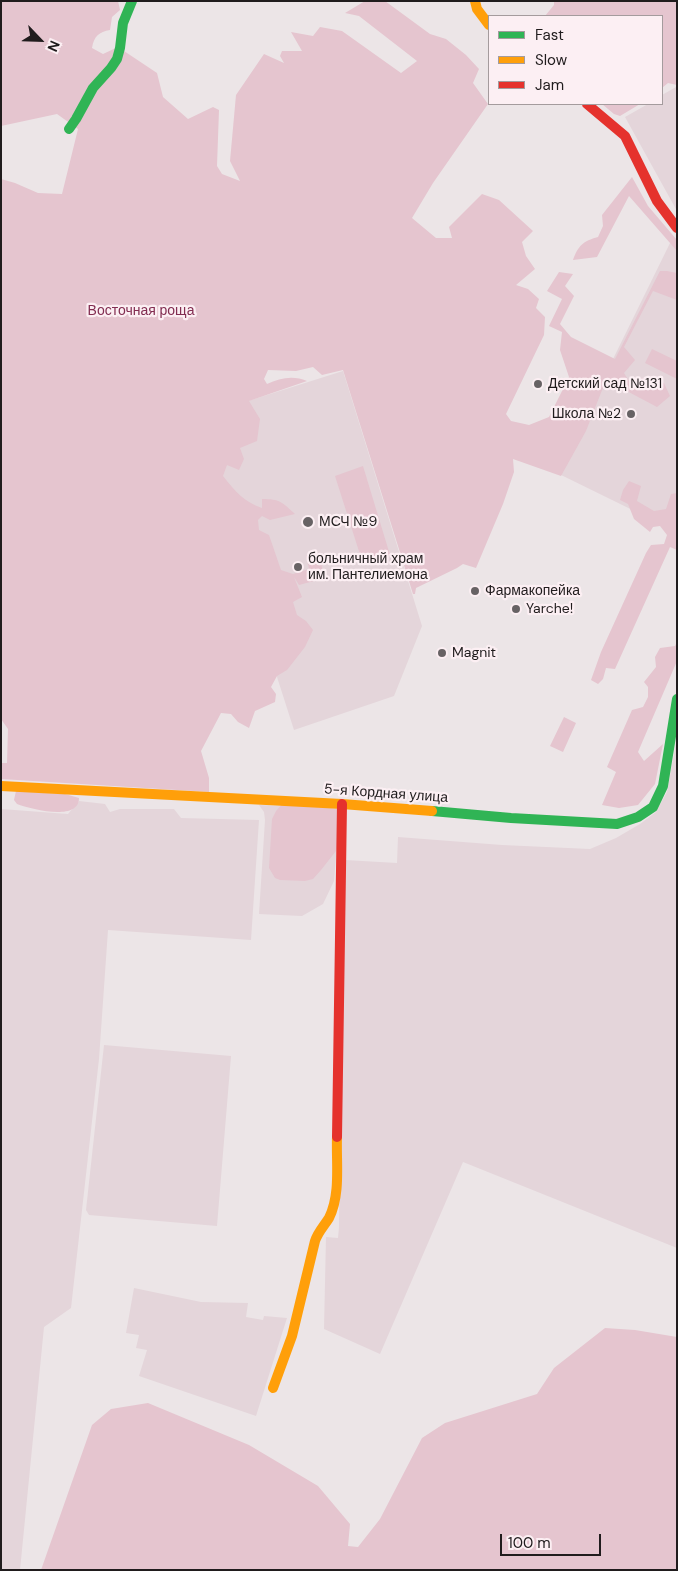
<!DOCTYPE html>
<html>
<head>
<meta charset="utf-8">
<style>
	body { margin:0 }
	#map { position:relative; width:678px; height:1571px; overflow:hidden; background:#ece5e7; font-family:"DM Sans",sans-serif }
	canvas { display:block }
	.frame { position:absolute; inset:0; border:2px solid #201c1d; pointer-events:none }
	.legend { position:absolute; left:488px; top:15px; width:175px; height:90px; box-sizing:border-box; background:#fceff3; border:1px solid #a49b9d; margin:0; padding:6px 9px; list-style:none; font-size:15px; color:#201c1d }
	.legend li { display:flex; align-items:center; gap:10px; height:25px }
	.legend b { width:25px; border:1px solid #a49b9d }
	.north { position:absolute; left:15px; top:15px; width:50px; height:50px; -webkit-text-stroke:4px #fceff3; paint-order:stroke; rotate:114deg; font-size:14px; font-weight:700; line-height:20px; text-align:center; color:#201c1d }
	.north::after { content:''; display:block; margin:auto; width:18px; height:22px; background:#201c1d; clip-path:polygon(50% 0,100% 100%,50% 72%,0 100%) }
	.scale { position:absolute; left:500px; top:1534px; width:101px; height:22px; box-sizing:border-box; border:2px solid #201c1d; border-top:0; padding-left:6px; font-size:15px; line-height:18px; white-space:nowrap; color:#201c1d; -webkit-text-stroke:4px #fceff3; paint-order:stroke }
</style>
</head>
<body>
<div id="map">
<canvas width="678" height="1571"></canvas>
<div class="frame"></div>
<ul class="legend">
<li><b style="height:6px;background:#30b455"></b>Fast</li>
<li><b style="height:6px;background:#ff9f0a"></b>Slow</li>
<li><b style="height:6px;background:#e5322d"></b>Jam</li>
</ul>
<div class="north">N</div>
<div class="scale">100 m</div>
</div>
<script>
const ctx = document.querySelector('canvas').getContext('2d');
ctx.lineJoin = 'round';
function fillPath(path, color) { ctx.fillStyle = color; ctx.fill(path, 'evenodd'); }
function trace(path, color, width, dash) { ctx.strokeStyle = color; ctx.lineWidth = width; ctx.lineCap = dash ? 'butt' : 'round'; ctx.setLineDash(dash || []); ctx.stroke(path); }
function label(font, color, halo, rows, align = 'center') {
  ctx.font = font + ' "DM Sans",sans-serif'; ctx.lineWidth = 4.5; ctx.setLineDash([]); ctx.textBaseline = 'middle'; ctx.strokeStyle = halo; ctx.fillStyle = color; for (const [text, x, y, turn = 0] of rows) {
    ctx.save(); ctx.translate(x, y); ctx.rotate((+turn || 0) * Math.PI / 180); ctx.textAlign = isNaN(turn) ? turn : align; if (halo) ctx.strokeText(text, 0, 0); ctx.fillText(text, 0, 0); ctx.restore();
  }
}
const built = new Path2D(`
	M676,87H677V211L625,117L648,104H662V95Z
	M672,239L677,245V492L661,524L557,473Z
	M343,371L422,626L394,696L294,730L194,418Z
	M677,738V1248L463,1162L380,1354L324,1329L326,1237L338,1238L339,1227L341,1035L345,860L397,863L398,837L502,845L590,849L616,838L640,824L656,812L667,792Z
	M79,801L105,804L110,812L120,809H174L181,818L259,820L251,940L108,930L99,1059L71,1308L44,1327L20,1570H1V809L68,814Z
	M259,805L340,809L334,881L323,904L302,916L259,914L265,820L264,812Z
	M104,1045L231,1056L217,1226L89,1215L86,1210Z
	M134,1288L201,1302L248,1303L246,1317L263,1320L264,1316L287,1318L256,1416L139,1376L147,1350L136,1348L139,1335L126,1333Z`);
const green = new Path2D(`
	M1,1H118L120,10L112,17L110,30C99,32 94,36 92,48L103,54L118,47L157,73L163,97L188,119L213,107L219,110L217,166L222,174L240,181L230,161L236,95L264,54L284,63L280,56L282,51H302L291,32L313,36L320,27L342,31L401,73L417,61L359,16L345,13L365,1H385L430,34L446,39L466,55L479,69L473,83L488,104L433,183L412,218L436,238H452L449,227L482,194L499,200L533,231L522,242L526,256L535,269L516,285L528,289L539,299L536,308L545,317L544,335L506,414L511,421L529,425L549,417L569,377L560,350L562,332L549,326L562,299L547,291L559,272L573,274L565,286L574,296L560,324L571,337L615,359L660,271H667L677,273V300L653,291L624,347L635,360L624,373L632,386L641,378L664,383L670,396L657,407L606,380L586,431L561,476L513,459L514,472L503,504L476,568L463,564L457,568L416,588L415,594H413L343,370L322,375L313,367L296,371L268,370L264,379L267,384C280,378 293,375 307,381L249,401L260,419L257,441L240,448L244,459L239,470L227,465L223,476C235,491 244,502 262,508V499C280,499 282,502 295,514L270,520L262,516L258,520L259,530L269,535L281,570L293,574L309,569L306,555L319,557L325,578L299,585L294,577L302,597L293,602L297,615L306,621L313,630L305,647L287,670L277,676L271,687L276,694L275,702L255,711L249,728L238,722L231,714L221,713L201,751L209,778V792L1,779V763H7L8,729L1,719V179L15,183L38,193L62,194L78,129L57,114L1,126Z
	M554,1H677V85L668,83L662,88V16H545L554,5Z
	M602,104H640L620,116L614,114Z
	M632,177L648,206L677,240V251L629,196L597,257L573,260C578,246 583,241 598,237L603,226L602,215Z
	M652,349L677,361V379L645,363Z
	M363,466L390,555L363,564L335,476Z
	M629,481L641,486L637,501L654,511L666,509L671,494L677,493V550L670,547L615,669L606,668L603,679L598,684L591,680L601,652L646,553L651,545L664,544L667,535L660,526L653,527L650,532L634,519L628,504L620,500L623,490Z
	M677,642V661L638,752L644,761L663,744L655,784L638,805L619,808L602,805L616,772L607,767L632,710L643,707L648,697V687L644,682L656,667L655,657L660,648L675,646Z
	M564,717L576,723L563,752L550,746Z
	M16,791L65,794L79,798C79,822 31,809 17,804L14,800Z
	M283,803L338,809V844L336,851L321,870L313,879L305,881L280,880L275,878L269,868L272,819L276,811Z
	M605,1328L635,1330L677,1337V1570H41L92,1425L111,1409L148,1403L249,1445L318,1486L350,1524L348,1546L358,1547L380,1519L422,1438L445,1423L537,1394L554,1368Z`);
const fast = new Path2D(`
	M69,129L76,119L93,88L111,68L117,59L120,48L123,23L132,1
	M432,811L511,818L617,824L638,817L653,807L663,786L677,699`);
const slow = new Path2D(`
	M475,1L477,9L489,25
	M1,786L342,804L432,811
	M273,1388L292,1336L315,1241C318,1232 324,1226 329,1218C341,1194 336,1162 337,1137`);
const jam = new Path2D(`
	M587,104L625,136L657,201L677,228
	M337,1137L342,804`);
const markers = [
	[538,384,5,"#676264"],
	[631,414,5,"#676264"],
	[308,522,6,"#676264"],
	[298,567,5,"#676264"],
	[475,591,5,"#676264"],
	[516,609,5,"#676264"],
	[442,653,5,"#676264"]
];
const parkNames = [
	["Восточная роща",141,311]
];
const poiNames = [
	["Детский сад №131",548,384],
	["Школа №2",621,414,"right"],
	["МСЧ №9",319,522],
	["больничный храм",308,559],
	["им. Пантелиемона",308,575],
	["Фармакопейка",485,591],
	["Yarche!",526,609],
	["Magnit",452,653]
];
const streetNames = [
	["5-я Кордная улица",386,794,4]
];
fillPath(built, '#e4d5da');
fillPath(green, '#e5c5cf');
trace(fast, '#30b455', 10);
trace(slow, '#ff9f0a', 10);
trace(jam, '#e5322d', 10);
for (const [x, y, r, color] of markers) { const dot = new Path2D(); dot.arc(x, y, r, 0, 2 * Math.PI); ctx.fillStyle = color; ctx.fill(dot); trace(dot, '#fceff3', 2); }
label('14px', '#822d51', '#fceff3', parkNames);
label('14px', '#201c1d', '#fceff3', poiNames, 'left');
label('14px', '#201c1d', '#fceff3', streetNames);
</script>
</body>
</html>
